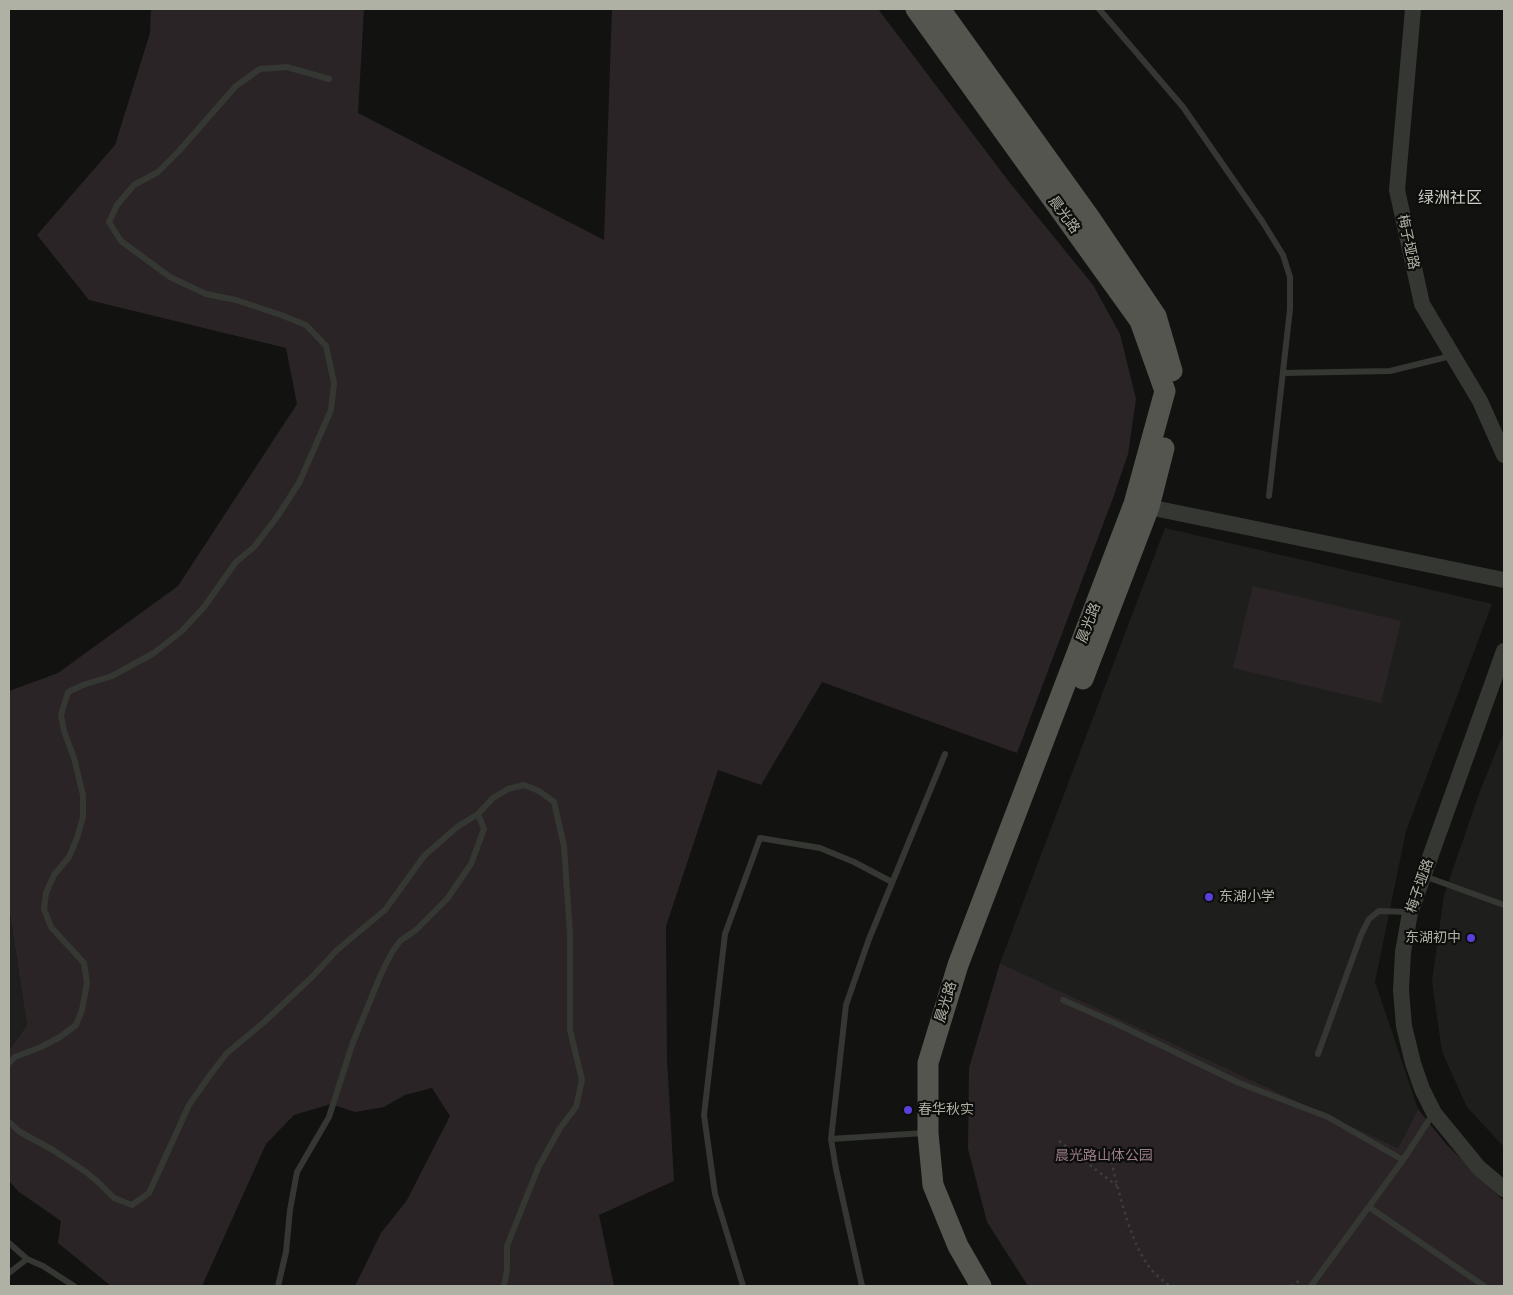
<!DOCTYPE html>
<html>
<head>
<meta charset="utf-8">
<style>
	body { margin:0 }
	#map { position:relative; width:1513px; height:1295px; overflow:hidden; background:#121211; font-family:Figtree,sans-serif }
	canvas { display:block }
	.frame { position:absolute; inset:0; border:10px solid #afb1a4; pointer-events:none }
</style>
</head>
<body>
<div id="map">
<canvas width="1513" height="1295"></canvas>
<div class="frame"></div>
</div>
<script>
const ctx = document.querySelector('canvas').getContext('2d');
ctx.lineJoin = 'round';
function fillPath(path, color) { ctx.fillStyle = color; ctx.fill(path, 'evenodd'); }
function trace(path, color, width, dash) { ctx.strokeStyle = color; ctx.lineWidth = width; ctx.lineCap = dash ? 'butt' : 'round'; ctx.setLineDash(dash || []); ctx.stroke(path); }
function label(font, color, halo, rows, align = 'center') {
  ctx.font = font + ' Figtree,"Noto Sans SC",sans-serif'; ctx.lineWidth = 4.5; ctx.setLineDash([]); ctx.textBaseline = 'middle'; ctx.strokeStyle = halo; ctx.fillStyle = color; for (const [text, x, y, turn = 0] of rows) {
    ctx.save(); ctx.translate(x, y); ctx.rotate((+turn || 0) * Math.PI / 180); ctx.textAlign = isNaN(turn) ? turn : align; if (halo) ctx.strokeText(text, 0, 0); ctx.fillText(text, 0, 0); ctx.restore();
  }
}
const built = new Path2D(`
	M1165,528L1492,604L1406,831L1375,982L1418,1109L1398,1148L1000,963Z
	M1504,732V1147L1467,1107L1442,1052L1432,981L1444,895L1480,791Z
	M9,908L27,1025L9,1050Z`);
const green = new Path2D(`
	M151,9H364L358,113L604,240L612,9H878L1010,183L1093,285L1120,334L1136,399L1128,454L1113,498L1017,753L822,682L761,785L718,770L666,926L667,1059L674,1181L599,1215L614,1286H355L381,1233L407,1200L450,1116L432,1088L405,1095L384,1107L355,1112L331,1104L294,1115L266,1144L202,1286H111L58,1243L61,1221L19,1192L9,1181V1050L27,1025L9,908V691L58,673L178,586L297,404L286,348L89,300L37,235L115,145L150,33Z
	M1253,586L1401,621L1381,703L1233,668Z
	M1000,963L1398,1148L1418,1109L1446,1144L1504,1201V1286H1028L987,1222L968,1149L969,1068Z`);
const path = new Path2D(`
	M1059,1141L1117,1186
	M1108,1149C1117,1183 1128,1238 1148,1265C1153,1273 1163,1281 1170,1286
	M1291,1286L1302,1279`);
const service = new Path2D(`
	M1099,9L1183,107L1262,221L1283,255L1290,277V309L1269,496
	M1283,373L1390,371L1451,356
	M1424,876L1504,905
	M1063,1000L1117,1024L1239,1083L1328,1117L1403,1160
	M1318,1054L1361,935L1369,919L1379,911L1408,912
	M9,1063L15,1057L41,1047L60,1037L76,1025L82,1010L87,983L84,963L51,927L44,909L46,893L54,875L69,857L77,838L83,817V795L74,758L64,731L61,715L68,692L83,685L112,676L154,653L182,631L204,607L236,562L254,547L277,517L299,483L331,410L334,383L326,346L306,325L281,315L236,300L206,294L170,277L121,241L109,222L117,205L134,185L158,172L178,152L236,86L260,69L287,67L329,79
	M9,1122L20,1132L53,1150L86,1172L98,1182L114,1198L132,1205L149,1193L189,1105L210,1075L227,1053L263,1023L312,977L337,950L385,910L424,856L457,827L478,814L493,798L508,789L524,785L539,791L554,802L564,846L570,934V1030L582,1080L576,1107L560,1128L538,1168L507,1246V1269L504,1286
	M831,1139L924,1133
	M1369,1207L1484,1286
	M9,1243L27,1259L43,1266L74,1286
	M9,1273L27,1259
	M278,1286L286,1252L290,1210L297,1172L329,1117L352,1045L381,974L392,952L400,941L416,930L447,899L471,864L484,829L478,814
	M743,1286L715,1194L704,1115L725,934L760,838L820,848L854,862L892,882
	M862,1286L836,1169L831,1139L846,1005L869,939L945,754
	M1311,1286L1403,1160L1433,1114`);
const tertiary = new Path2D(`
	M1413,9L1397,190L1422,304L1480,401L1504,455
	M1139,505L1504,580
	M1504,651L1410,913L1403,952L1401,990L1404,1026L1413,1063L1422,1089L1434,1113L1479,1168L1504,1189`);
const primary = new Path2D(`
	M916,9L1140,321L1165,391L1134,504L958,965L928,1063V1133L933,1185L958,1246L981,1286
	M940,9L1090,218L1156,316L1172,371
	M1083,679L1149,507L1164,448`);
const markers = [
	[1209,897,5,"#5740db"],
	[1471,938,5,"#5740db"],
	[908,1110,5,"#5740db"]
];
const streetNames = [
	["晨光路",1064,215,54],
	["梅子垭路",1408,242,78],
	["晨光路",1089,623,-69],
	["梅子垭路",1420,886,-71],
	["晨光路",946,1002,-73]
];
const poiNames = [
	["东湖小学",1219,897],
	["东湖初中",1461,938,"right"],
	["春华秋实",918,1110]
];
const parkNames = [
	["晨光路山体公园",1104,1156]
];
const quarterNames = [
	["绿洲社区",1450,198]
];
fillPath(built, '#1e1f1d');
fillPath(green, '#2b2427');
trace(path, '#3d3e39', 2.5, [2.5, 4]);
trace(service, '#353733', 6);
trace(tertiary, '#353733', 16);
trace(primary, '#54554f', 21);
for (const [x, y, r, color] of markers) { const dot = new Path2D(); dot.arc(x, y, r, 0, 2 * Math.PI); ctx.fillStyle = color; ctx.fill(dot); trace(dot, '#0d0d0c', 2); }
label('14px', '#afb1a4', '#0d0d0c', streetNames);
label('14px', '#afb1a4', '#0d0d0c', poiNames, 'left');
label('14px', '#9a7d8a', '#0d0d0c', parkNames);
label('16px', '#cccec4', '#0d0d0c', quarterNames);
</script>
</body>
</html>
